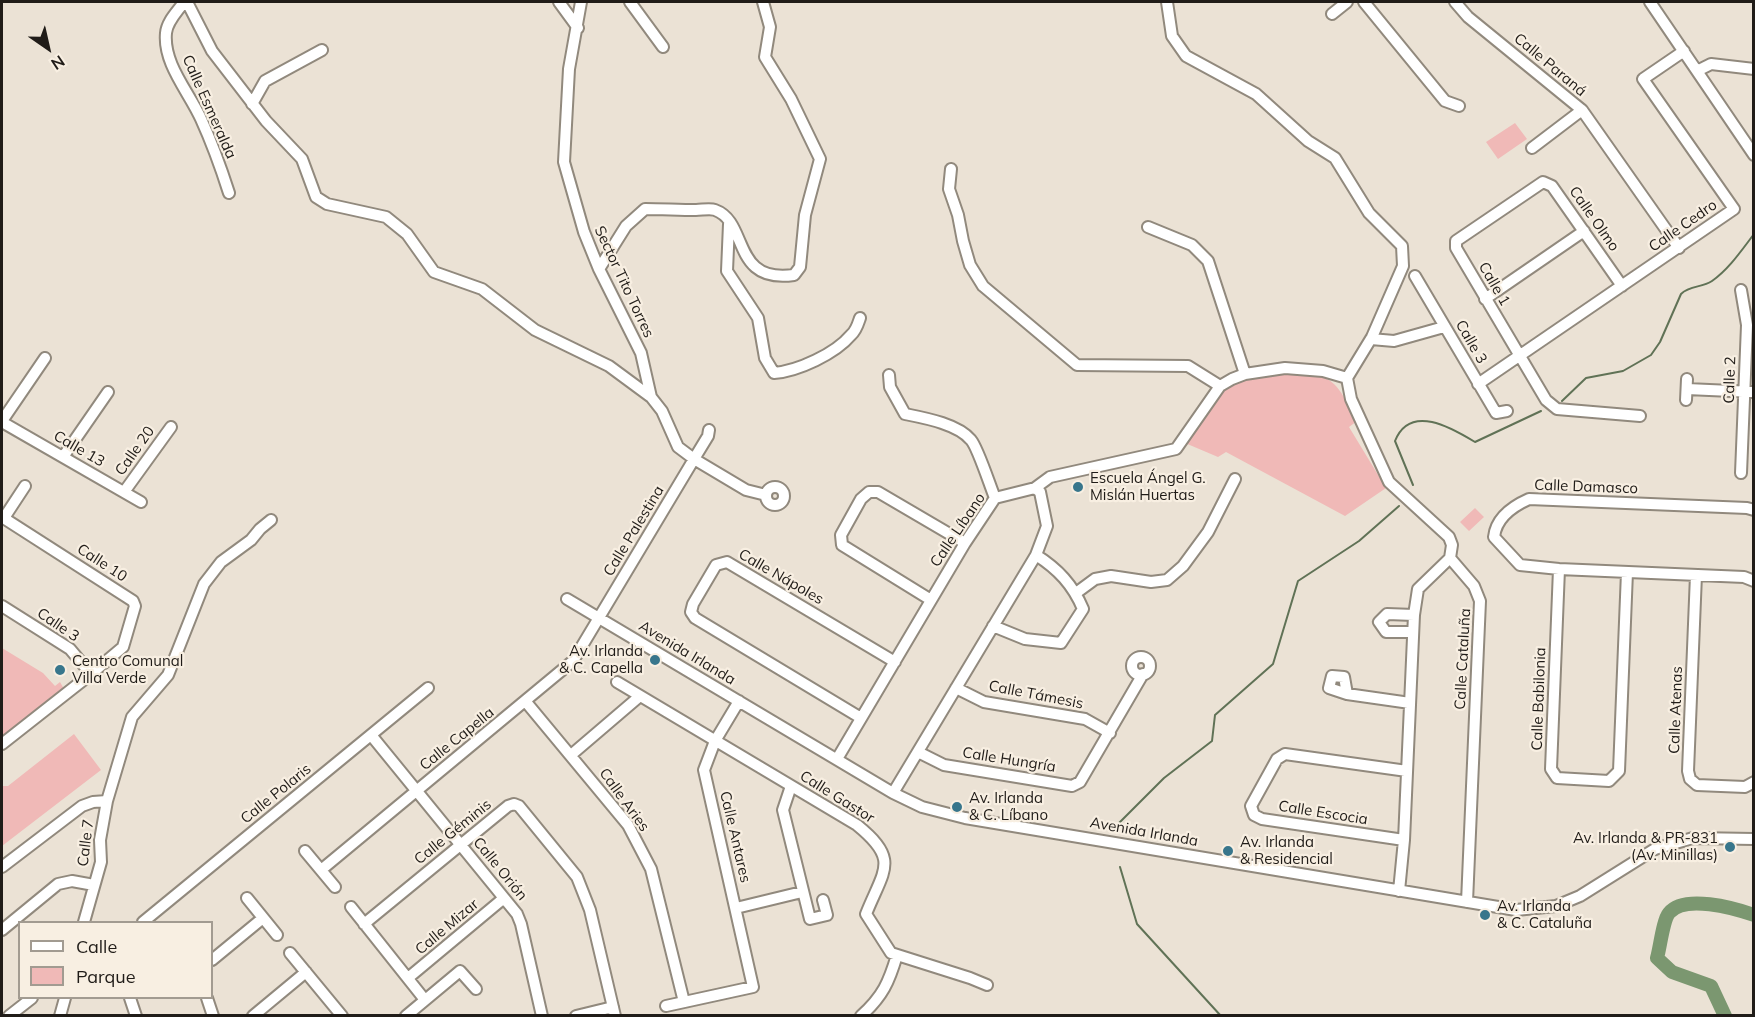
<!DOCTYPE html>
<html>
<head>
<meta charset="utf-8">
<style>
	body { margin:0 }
	#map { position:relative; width:1755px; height:1017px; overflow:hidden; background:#ebe2d5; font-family:Mulish,sans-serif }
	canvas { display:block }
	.frame { position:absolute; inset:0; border:3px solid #201c18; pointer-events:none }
	.legend { position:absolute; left:18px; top:921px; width:195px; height:78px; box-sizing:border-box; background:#f8efe2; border:2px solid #a29b91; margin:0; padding:8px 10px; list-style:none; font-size:18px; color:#201c18 }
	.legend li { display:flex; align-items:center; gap:12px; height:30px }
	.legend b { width:30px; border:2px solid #a29b91 }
	.north { position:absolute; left:18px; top:18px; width:60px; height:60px; -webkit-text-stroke:4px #f8efe2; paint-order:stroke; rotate:146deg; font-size:16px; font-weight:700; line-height:24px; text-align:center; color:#201c18 }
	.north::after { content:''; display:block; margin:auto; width:21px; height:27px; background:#201c18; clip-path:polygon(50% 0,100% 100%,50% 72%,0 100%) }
</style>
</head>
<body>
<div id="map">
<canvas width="1755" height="1017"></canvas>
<div class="frame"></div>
<ul class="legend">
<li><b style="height:8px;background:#fff"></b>Calle</li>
<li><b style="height:16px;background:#f0b9b7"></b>Parque</li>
</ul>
<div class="north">N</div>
</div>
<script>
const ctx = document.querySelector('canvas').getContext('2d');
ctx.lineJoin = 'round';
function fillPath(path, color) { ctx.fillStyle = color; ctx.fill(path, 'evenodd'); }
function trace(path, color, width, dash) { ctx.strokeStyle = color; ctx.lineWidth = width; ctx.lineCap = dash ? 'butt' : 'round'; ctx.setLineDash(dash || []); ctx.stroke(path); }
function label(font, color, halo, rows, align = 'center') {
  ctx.font = font + ' Mulish,sans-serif'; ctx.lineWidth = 4.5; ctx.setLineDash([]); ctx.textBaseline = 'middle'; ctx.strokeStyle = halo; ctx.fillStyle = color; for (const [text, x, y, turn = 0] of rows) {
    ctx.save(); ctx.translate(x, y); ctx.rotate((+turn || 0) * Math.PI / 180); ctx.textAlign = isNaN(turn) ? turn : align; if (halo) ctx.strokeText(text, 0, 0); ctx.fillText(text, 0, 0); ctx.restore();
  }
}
const green = new Path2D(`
	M1515,123L1527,139L1498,159L1486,142Z
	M1277,372C1330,376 1332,371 1357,421L1349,427L1386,488L1345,516L1226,452L1218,457L1185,443L1225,390L1243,380Z
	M1475,508L1484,517L1469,531L1460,522Z
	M2,648L43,673L55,686L60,682L64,689L2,737Z
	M74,734L101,770L2,846V786H8Z`);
const stream = new Path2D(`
	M1562,401L1586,378L1623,371L1651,355L1660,342L1681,294C1690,285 1702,288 1712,281C1729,269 1741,251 1754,234
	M1413,485L1395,441C1410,403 1452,428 1475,442L1541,411
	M1119,823L1164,778L1212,741L1215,715L1273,664L1298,581L1359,541L1399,506
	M1120,867L1137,924L1221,1016`);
const river = new Path2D(`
	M1725,1016L1711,986L1672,972L1657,958C1660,948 1663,920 1669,913C1684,894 1734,908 1754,915`);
const minor = new Path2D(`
	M184,2C178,11 167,21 166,33C163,64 189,92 201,119C212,143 221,168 229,193
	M187,2L212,51L266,121L302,159L316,197L327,204L386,217L407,234L434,272L482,289L535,330L609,366L651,397L662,411L678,447L694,459L746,490L766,495
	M559,2L578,28
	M581,2L569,69L564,162L584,232L599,269L641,353L651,397
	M630,2L663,47
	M1167,2L1172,36L1186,56L1256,94L1308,141L1335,158L1369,213L1402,246L1403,266L1372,337L1347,378
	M1364,2L1445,101L1459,106
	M1455,2L1468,17L1582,110L1679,248
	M1650,2L1754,155
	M1332,14L1347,2
	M1697,71L1711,64L1754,69
	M252,104L265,81L322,50
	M1532,148L1582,110
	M951,169L949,189L958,215L963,241L970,265L983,286L1077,365L1188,366L1220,386
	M729,224L727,271L758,318L765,358L774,373C798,371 835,354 851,335C856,331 858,324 860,318
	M1148,227L1192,245L1208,261L1245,374
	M599,269L626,226L645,209C662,209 679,210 696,210C702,210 710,208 715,210C749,222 731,284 794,275L800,267L805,215L820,159L791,99L765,57L770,27L763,2
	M1415,276L1496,413L1507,411
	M1622,286L1552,186L1543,182L1456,241V248L1546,400L1557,409L1640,416
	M1741,290L1747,325L1741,473
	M1485,299L1584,231
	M1371,339L1394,341L1444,327
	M889,375L890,387L905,414C925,418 958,424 971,440C978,448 990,486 995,498
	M1347,378L1351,399L1389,482L1449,537L1452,545L1450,558
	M1478,384L1734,209L1643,79L1684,51
	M1687,389L1754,392
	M1686,400L1687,379
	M2,421L45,358
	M2,422L141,502
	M63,457L108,392
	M766 496a9 9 0 1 1 18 0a9 9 0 1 1-18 0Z
	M1035,488L1050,477L1176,449L1220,386L1232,379L1245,374L1285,368L1323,371L1347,378
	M124,492L171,427
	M1754,510L1747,508L1529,499C1511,507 1496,518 1494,537L1520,565L1559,569L1744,577L1754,581
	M2,517L133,601L135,606L123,647L91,674L2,744
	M4,518L25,486
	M1450,558L1474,586L1480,601L1467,902
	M1559,569L1551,769L1557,778L1609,781L1619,771L1627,572
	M1696,575L1688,771L1690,779L1697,785L1745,787L1754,782
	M1076,593L1095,579L1111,576L1151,582L1167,580L1183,566L1208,532L1235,479
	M567,599L893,793L922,807L965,818L1516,910L1556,906L1580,896L1655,849L1693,838L1754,839
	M931,600L842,545L841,535L861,499L869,492H878L965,543
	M2,606L70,649L91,674
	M993,626L1025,639L1061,643L1083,609C1073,585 1058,569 1036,555
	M1413,632H1386L1379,622L1387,614L1414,615
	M1132 666a9 9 0 1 1 18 0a9 9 0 1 1-18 0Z
	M617,682L857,825C900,860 884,869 866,914L891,953L970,978L987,985
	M956,688L984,702L1085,719L1110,733
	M1347,694L1344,677L1332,676L1329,688L1347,694L1410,703
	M526,702L628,825L651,869L684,1002
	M861,718L695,618L691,612L693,604L716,565L727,562L895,662
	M371,735L517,914L521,924L542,1016
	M918,752L944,765L1072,786L1080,782L1143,674
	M571,755L640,696
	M837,759L965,543L995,498L1035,488L1040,492L1047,526L1036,555L893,793
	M791,786L783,810L810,919L827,915L823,900
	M1404,840L1262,819L1254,815L1251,806L1277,759L1285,754L1407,771
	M305,851L335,887
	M2,867L82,806L93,802L107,801
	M321,870L573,661L694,459L708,436L709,430
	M1399,891L1404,840L1414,615L1418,589L1450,558
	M247,898L277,935
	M351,907L425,1000
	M736,908L802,892
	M84,922L101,862L100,840L107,801L132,717L168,675L204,584L221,562L251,540L260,529L271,520
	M143,922L428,688
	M364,924L508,806L514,804L519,806L577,877L590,910L615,1016
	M2,930L58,884L72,881L94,885
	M290,953L342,1016
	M212,960L263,918
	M408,978L504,898
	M130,998L136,1016
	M207,998L213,1016
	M666,1006L753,987L704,770L715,741L739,701
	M9,1016L32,998
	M60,1016L65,998
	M253,1016L306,972
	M406,1016L460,971L476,989
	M576,1016L613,1007
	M861,1016C883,996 889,982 897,955`);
const markers = [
	[1078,487,6,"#38768c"],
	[655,660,6,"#38768c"],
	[60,670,6,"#38768c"],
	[957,807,6,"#38768c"],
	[1730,847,6,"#38768c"],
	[1228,851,6,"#38768c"],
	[1485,915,6,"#38768c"]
];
const streetNames = [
	["Calle Paraná",1550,65,40],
	["Calle Esmeralda",209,107,66],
	["Calle Olmo",1594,219,55],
	["Calle Cedro",1683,226,-35],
	["Sector Tito Torres",624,282,65],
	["Calle 1",1494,284,60],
	["Calle 3",1471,342,60],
	["Calle 2",1730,380,-88],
	["Calle 13",79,449,30],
	["Calle 20",135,451,-55],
	["Calle Damasco",1586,487,2],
	["Calle Líbano",958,530,-56],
	["Calle Palestina",634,531,-59],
	["Calle 10",102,563,33],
	["Calle Nápoles",781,577,30],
	["Calle 3",58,625,34],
	["Avenida Irlanda",687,653,31],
	["Calle Cataluña",1463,659,-87],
	["Calle Támesis",1036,695,11],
	["Calle Babilonia",1539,699,-88],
	["Calle Atenas",1676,710,-88],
	["Calle Capella",457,739,-39],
	["Calle Hungría",1009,760,9],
	["Calle Polaris",276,794,-39],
	["Calle Gastor",837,797,32],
	["Calle Aries",624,800,54],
	["Calle Escocia",1323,813,9],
	["Calle Géminis",453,832,-39],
	["Avenida Irlanda",1144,832,10],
	["Calle Antares",735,837,77],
	["Calle 7",86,843,-83],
	["Calle Orión",500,869,51],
	["Calle Mizar",447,927,-40]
];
const poiNames = [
	["Escuela Ángel G.",1090,478],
	["Mislán Huertas",1090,495],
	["Av. Irlanda",643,651,"right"],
	["& C. Capella",643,668,"right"],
	["Centro Comunal",72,661],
	["Villa Verde",72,678],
	["Av. Irlanda",969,798],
	["& C. Líbano",969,815],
	["Av. Irlanda & PR-831",1718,838,"right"],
	["(Av. Minillas)",1718,855,"right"],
	["Av. Irlanda",1240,842],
	["& Residencial",1240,859],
	["Av. Irlanda",1497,906],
	["& C. Cataluña",1497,923]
];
fillPath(green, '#f0b9b7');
trace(stream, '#607256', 2);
trace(river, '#7b9770', 14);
trace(minor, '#91897d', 14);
trace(minor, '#fff', 10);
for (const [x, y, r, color] of markers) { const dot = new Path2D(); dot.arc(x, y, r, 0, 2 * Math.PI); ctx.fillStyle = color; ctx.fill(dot); trace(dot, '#f8efe2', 2); }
label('15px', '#201c18', '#f8efe2', streetNames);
label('15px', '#201c18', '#f8efe2', poiNames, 'left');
</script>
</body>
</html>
